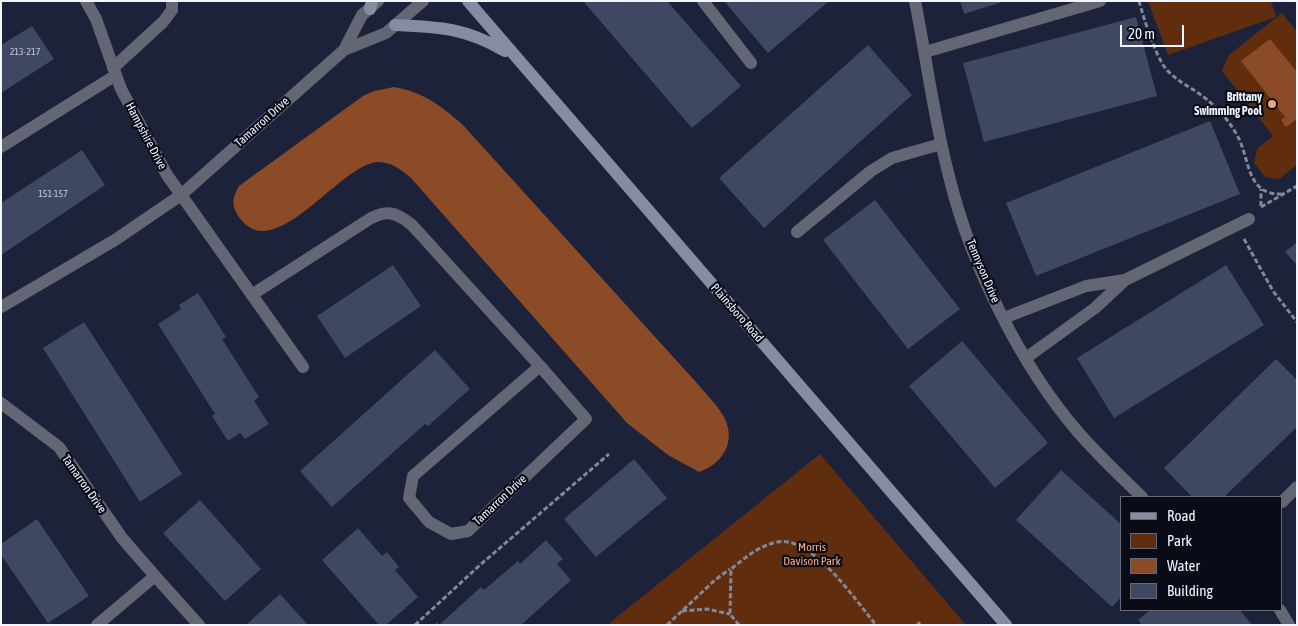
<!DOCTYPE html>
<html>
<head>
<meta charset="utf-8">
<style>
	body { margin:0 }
	#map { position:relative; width:1298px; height:626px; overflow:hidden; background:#1b223a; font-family:"Asap Condensed",sans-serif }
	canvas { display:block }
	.frame { position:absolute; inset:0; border:2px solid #f1f5ff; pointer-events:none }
	.legend { position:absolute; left:1120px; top:496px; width:162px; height:115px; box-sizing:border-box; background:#090c17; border:1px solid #666974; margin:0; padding:6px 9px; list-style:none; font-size:15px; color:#f1f5ff }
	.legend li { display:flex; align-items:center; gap:10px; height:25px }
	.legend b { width:25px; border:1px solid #666974 }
	.scale { position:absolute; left:1120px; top:25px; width:64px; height:22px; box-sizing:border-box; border:2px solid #f1f5ff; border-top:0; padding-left:6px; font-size:15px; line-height:18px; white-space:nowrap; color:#f1f5ff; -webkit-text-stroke:4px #090c17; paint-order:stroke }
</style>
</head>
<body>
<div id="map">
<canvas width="1298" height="626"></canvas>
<div class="frame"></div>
<ul class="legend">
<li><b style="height:6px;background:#868da2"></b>Road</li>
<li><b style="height:14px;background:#602e0f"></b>Park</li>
<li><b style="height:14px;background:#8b4b26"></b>Water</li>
<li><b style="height:14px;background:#3f4763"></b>Building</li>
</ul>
<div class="scale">20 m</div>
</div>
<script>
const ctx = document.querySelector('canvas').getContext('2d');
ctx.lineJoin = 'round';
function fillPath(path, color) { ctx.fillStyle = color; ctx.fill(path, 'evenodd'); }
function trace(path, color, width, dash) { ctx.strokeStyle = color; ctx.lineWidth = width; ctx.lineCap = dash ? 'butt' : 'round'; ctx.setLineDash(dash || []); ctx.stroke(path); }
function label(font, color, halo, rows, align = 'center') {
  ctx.font = font + ' "Asap Condensed",sans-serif'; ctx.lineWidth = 4.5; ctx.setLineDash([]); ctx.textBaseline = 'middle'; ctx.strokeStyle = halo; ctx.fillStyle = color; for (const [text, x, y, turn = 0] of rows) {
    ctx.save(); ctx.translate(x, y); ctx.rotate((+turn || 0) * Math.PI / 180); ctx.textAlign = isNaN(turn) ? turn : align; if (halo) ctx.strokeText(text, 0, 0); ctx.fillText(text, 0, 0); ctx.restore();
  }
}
const green = new Path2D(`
	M1148,1H1271L1276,17L1168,55Z
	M1282,13L1297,32V165L1279,179L1265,177L1254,163L1257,149L1273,136L1222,71L1229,55Z
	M820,454L966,625H607Z`);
const water = new Path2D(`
	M1270,39L1297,72V119L1286,127L1281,120L1285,117L1241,61Z
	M394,87C423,92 440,105 462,124L695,381C704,392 719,406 725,419C736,443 722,464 699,472L668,455L627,423L411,178C402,170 390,161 377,162C337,166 272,271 237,214C231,203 233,197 239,186L363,96L374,91Z`);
const building = new Path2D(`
	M583,1H667L741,86L692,128Z
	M724,1H829L768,53Z
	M960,1H1002V2L964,14Z
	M1136,17L1157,96L984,142L963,63Z
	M32,26L54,59L1,93V45Z
	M868,45L912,95L764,228L719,178Z
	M1210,121L1240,194L1036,276L1006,203Z
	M82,150L105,185L1,255V203Z
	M875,200L960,309L908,349L823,240Z
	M1297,242V265L1285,252Z
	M393,265L421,306L345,358L317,316Z
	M1226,265L1264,325L1114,418L1077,358Z
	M198,293L226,337L222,339L259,397L254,401L269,424L245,439L240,433L228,441L212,416L215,414L158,324L181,309L179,305Z
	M84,322L182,474L140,502L43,348Z
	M962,341L1048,443L995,488L909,386Z
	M435,350L470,389L428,426L425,424L332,507L300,471Z
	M1276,359L1297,380V427L1224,497H1192L1164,468Z
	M634,459L667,498L596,557L564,519Z
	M1061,470L1122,525V596L1112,607L1016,520Z
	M200,500L261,569L225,601L163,533Z
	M37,519L89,596L48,623L1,555V544Z
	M358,528L382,556L387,552L399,567L395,570L418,597L386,625H379L322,560Z
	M546,540L563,559L557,564L571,580L521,625H435L437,622L439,625L481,587L484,590L518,561L520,564Z
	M280,594L308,625H246Z
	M1150,610H1240L1252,625H1142L1138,620Z`);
const path = new Path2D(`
	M1139,1C1144,19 1155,55 1166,69C1175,79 1186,85 1197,92C1214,104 1228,118 1238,137C1250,159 1246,196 1283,194
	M1261,206V189
	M1261,207L1297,186
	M1244,239L1273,291L1297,322
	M682,611L707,609L730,614
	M415,625L480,565L609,454
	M667,625L715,580L730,569
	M739,625L730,614L731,569C745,558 758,546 777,542C812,535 856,601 876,625
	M917,625L920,622`);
const lane = new Path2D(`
	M703,1L751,63
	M925,52L1100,1
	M113,68L163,22L172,10V1
	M797,232L871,171L892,158L941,144
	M1004,318L1086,286L1125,280
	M1026,358L1095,308L1125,280L1249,219
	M1282,502L1297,487`);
const street = new Path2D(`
	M86,1L96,19L121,89L167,175L303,367
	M915,1C927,61 934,121 950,180C971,265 1021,366 1078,432C1098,455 1120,476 1142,497
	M344,50L386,33L423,1
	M1,147L116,75
	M253,294L368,220C386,209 396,212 412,225L540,366
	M1,307L115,240L181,195L344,50L362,15L378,1
	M540,366L586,419L468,531L451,534L429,522L409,498L413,476Z
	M1,403L59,447L122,538L155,576
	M1280,610L1289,625
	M97,625L155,576L199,625`);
const secondary = new Path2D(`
	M468,1L1006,625
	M370,9L372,1
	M395,25C441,27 465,28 505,51`);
const markers = [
	[1272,104,5,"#f0a278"]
];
const numberNames = [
	["213-217",25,52],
	["151-157",53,194]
];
const poiNames = [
	["Brittany",1262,97],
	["Swimming Pool",1262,111]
];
const streetNames = [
	["Tamarron Drive",262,122,-42],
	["Hampshire Drive",146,136,62],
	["Tennyson Drive",983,271,67],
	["Plainsboro Road",737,313,49],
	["Tamarron Drive",84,484,55],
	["Tamarron Drive",500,500,-43]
];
const parkNames = [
	["Morris",812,547],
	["Davison Park",812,561]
];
fillPath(green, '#602e0f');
fillPath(water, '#8b4b26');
fillPath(building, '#3f4763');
trace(path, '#828899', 3, [5, 2.5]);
trace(lane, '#636774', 12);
trace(street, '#636774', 12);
trace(secondary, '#868da2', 12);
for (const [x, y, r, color] of markers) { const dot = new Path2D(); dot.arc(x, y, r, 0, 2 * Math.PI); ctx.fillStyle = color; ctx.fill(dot); trace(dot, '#090c17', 2); }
label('10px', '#c4cad8', null, numberNames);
label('bold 12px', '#f1f5ff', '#090c17', poiNames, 'right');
label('12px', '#f1f5ff', '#090c17', streetNames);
label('12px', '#f8ad84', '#090c17', parkNames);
</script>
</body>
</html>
